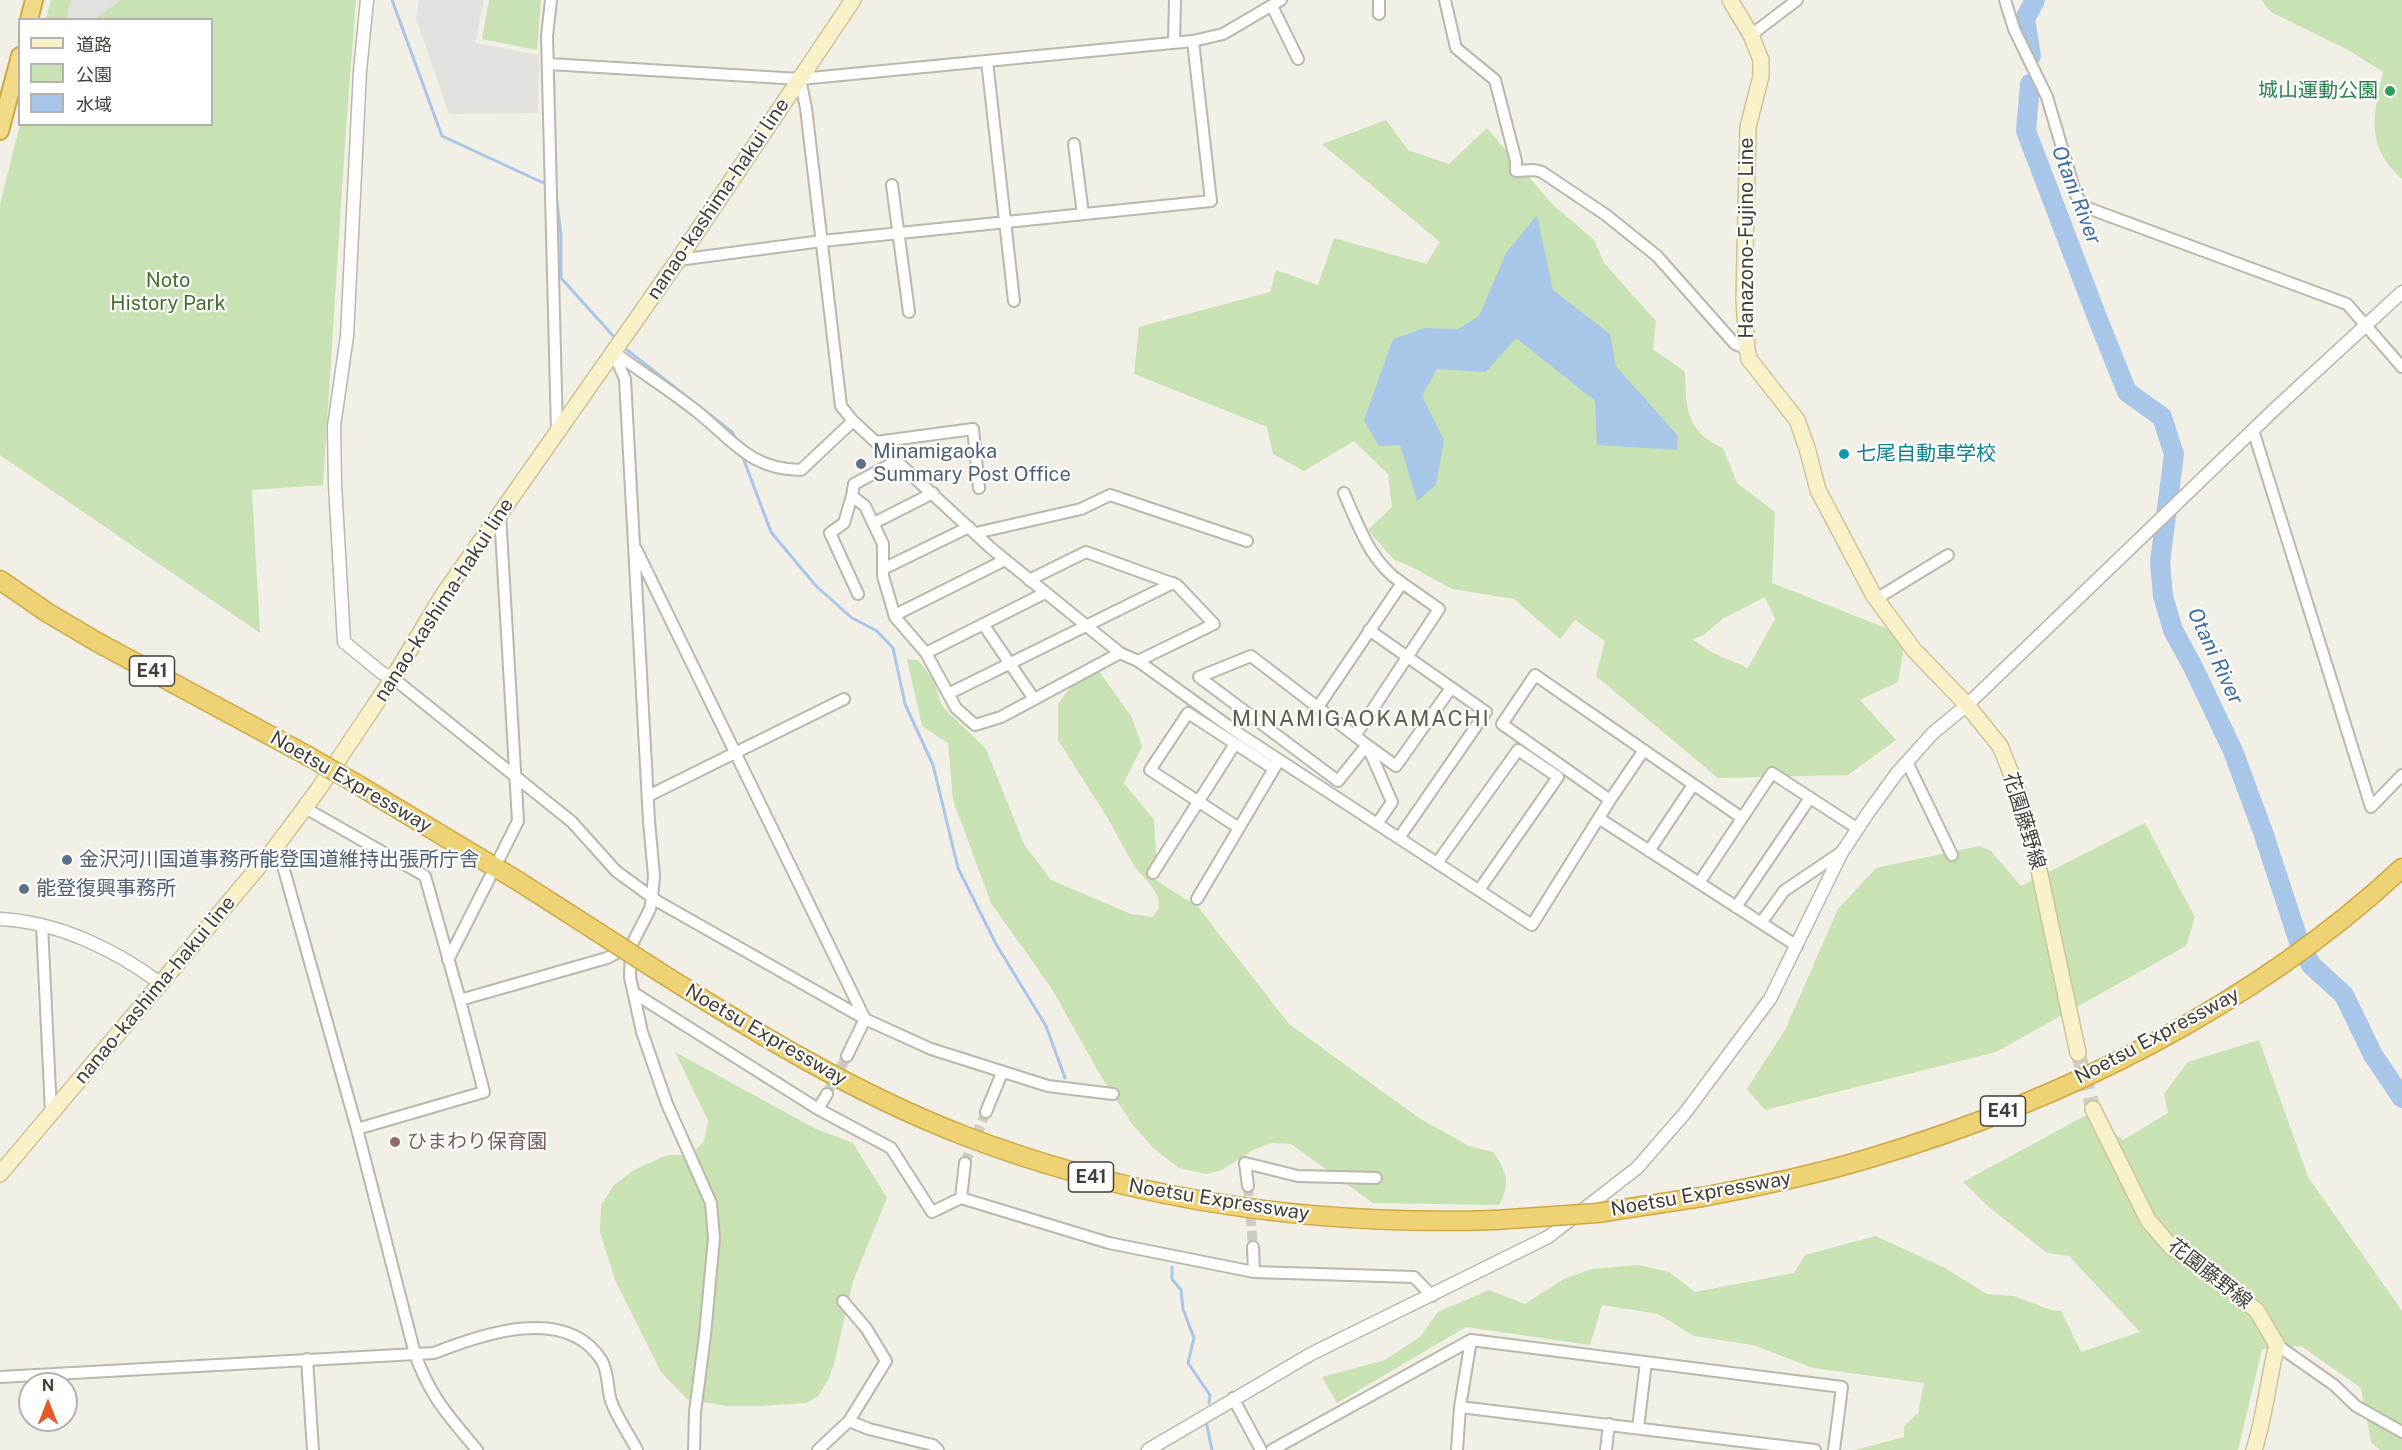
<!DOCTYPE html>
<html>
<head>
<meta charset="utf-8">
<style>
	body { margin:0 }
	#map { position:relative; width:2402px; height:1450px; overflow:hidden; background:#f1efe6; font-family:"Public Sans","Noto Sans JP",sans-serif }
	canvas { display:block }
	.legend { position:absolute; left:18px; top:18px; width:195px; height:108px; box-sizing:border-box; background:#fff; border:2px solid #b4b2af; margin:0; padding:8px 10px; list-style:none; font-size:18px; color:#433f36 }
	.legend li { display:flex; align-items:center; gap:12px; height:30px }
	.legend b { width:30px; border:2px solid #b4b2af }
	.north { position:absolute; left:18px; top:1372px; width:60px; height:60px; box-sizing:border-box; background:#fff; border:2px solid #b4b2af; border-radius:50%; rotate:0deg; font-size:16px; font-weight:700; line-height:24px; text-align:center; color:#433f36 }
	.north::after { content:''; display:block; margin:auto; width:21px; height:27px; background:#e4592a; clip-path:polygon(50% 0,100% 100%,50% 72%,0 100%) }
</style>
</head>
<body>
<div id="map">
<canvas width="2402" height="1450"></canvas>
<ul class="legend">
<li><b style="height:8px;background:#f9f2c8"></b>道路</li>
<li><b style="height:16px;background:#c8e2b3"></b>公園</li>
<li><b style="height:16px;background:#a8c7e8"></b>水域</li>
</ul>
<div class="north">N</div>
</div>
<script>
const ctx = document.querySelector('canvas').getContext('2d');
ctx.lineJoin = 'round';
function fillPath(path, color) { ctx.fillStyle = color; ctx.fill(path, 'evenodd'); }
function trace(path, color, width, dash) { ctx.strokeStyle = color; ctx.lineWidth = width; ctx.lineCap = dash ? 'butt' : 'round'; ctx.setLineDash(dash || []); ctx.stroke(path); }
function label(font, color, halo, rows, align = 'center') {
  ctx.font = font + ' "Public Sans","Noto Sans JP",sans-serif'; ctx.lineWidth = 4.5; ctx.setLineDash([]); ctx.textBaseline = 'middle'; ctx.strokeStyle = halo; ctx.fillStyle = color; for (const [text, x, y, turn = 0] of rows) {
    ctx.save(); ctx.translate(x, y); ctx.rotate((+turn || 0) * Math.PI / 180); ctx.textAlign = isNaN(turn) ? turn : align; if (halo) ctx.strokeText(text, 0, 0); ctx.fillText(text, 0, 0); ctx.restore();
  }
}
const green = new Path2D(`
	M51,0H356L345,143L323,485L252,490L260,633L0,455V204L20,125L212,124V20L46,19Z
	M489,0H541L537,50L482,39Z
	M2261,0H2402V179C2364,144 2374,115 2383,72L2350,51L2271,12Z
	M1386,120L1408,150L1449,164L1487,128L1552,204L1594,240L1604,263L1656,321L1653,349L1685,372C1686,408 1686,432 1723,448L1737,483L1775,512L1772,583L1886,628L1904,646L1898,682L1860,700L1896,740L1848,775L1718,778L1596,676L1605,641L1575,620L1560,639L1514,599L1452,589L1410,566L1394,560L1368,530L1392,507L1388,474L1354,441L1304,471L1273,454L1267,427L1134,374L1139,327L1270,292L1276,270L1318,285L1334,238L1426,264L1440,242L1322,144ZM1765,597L1775,619L1748,668L1713,653L1692,639L1704,635L1722,619Z
	M907,659L918,660L934,681L942,706L986,749L1024,844L1051,880L1131,914L1153,917L1159,908L1158,897L1153,888L1134,866L1107,817L1058,740V704L1080,674L1098,670L1131,716L1142,746L1124,783L1154,820L1156,855L1152,878L1198,907L1289,1024L1419,1118L1469,1146L1493,1152C1507,1172 1511,1183 1499,1205L1373,1203L1291,1144L1272,1143L1255,1149L1222,1170L1206,1174L1179,1168L1153,1148L1132,1124L1099,1073L1052,989L991,903L953,800L948,743L922,726Z
	M2145,823L2195,917L2186,946L1996,1052L1765,1110L1747,1089L1785,1030L1838,909L1876,868L1979,846L1990,850L2021,886Z
	M2259,1040L2308,1177L2402,1311V1450H2380L2371,1442L2361,1388L2301,1346L2262,1349L2238,1450H1855L1904,1437V1426L1918,1413L1924,1383L1813,1368L1753,1345L1694,1336L1658,1314L1602,1305L1590,1345L1466,1327L1337,1403L1322,1377L1385,1360L1420,1337L1438,1312L1489,1290L1525,1304L1564,1279L1592,1269L1638,1265L1669,1272L1695,1292L1794,1273L1805,1255L1876,1236L1945,1268L1987,1294L2014,1296L2051,1310L2061,1311L2081,1352L2140,1332L2069,1256L2047,1253L1990,1208L1963,1182L2090,1113L2123,1140L2168,1113L2164,1094L2188,1062Z
	M675,1052L816,1129L853,1143L887,1198L853,1281L834,1364L828,1380L818,1396L806,1403L761,1406H726L687,1399L661,1372L615,1280L600,1232L601,1205L614,1185L634,1170L667,1155H691L704,1141L708,1121Z`);
const parking = new Path2D(`
	M71,0H121L95,19H66Z
	M419,0H484L475,43L539,55L538,113L449,114L416,18Z`);
const water = new Path2D(`
	M1537,215L1553,290L1610,334L1616,366L1678,436L1677,450L1597,445L1595,401L1516,338L1486,372L1437,369L1422,396L1444,440L1436,485L1417,501L1400,445L1379,446L1364,420L1393,339L1424,328L1458,329L1479,316L1506,253Z`);
const stream = new Path2D(`
	M392,0L442,136L548,185
	M556,195L561,235V278L616,339
	M622,346L732,432L737,441
	M742,455L771,532L816,586L852,618L877,631L893,648L905,704L933,765L958,868L996,944L1046,1026L1065,1078
	M1172,1267V1279L1181,1290L1183,1309L1194,1338L1188,1363L1210,1395L1209,1403
	M1206,1421L1212,1450`);
const river = new Path2D(`
	M2031,56L2025,19L2035,0
	M2030,84L2026,131L2097,317L2127,392L2162,417L2174,454L2160,562L2163,596L2173,630L2193,667L2233,751L2263,832L2298,939L2311,965L2344,995L2373,1055L2402,1098`);
const minorTunnel = new Path2D(`
	M827,1094L847,1056
	M965,1163L986,1112
	M1248,1186L1253,1247`);
const secondaryTunnel = new Path2D(`
	M2078,1053L2093,1109`);
const minor = new Path2D(`
	M551,0L547,36L557,432
	M1379,0V14
	M1445,0L1456,48L1495,80L1516,161V171L1534,170L1542,172L1606,215L1657,256L1735,344L1747,349
	M2005,0L2014,29L2047,97L2076,195L2085,207L2347,304L2402,367
	M1272,6L1298,59
	M1751,35L1797,0
	M1174,42L1175,0
	M987,61L1014,301
	M549,64L800,79L1193,41L1223,34L1281,0
	M800,79L806,108L841,406L853,421L992,549L1120,653L1138,661L1241,735L1532,925L1610,800L1502,724L1535,675L1742,818
	M1074,144L1083,214
	M892,185L909,312
	M678,260L822,241L1211,201L1193,41
	M613,352L625,379L649,821L654,876L652,897L650,909L631,946L630,977L642,1032L667,1104L711,1203L714,1238L705,1335L695,1412L694,1450
	M614,352C642,373 673,392 700,414C735,443 751,469 801,470L853,421
	M2253,430L2371,807L2402,775
	M876,442L973,429L979,488
	M897,461L854,484L852,496L865,506L883,544V576L895,617L926,653L956,708L975,725L1001,717L1120,653
	M1344,493C1358,525 1371,563 1402,583
	M852,496L844,523L830,533L858,594
	M874,523L933,493
	M976,533L1081,509L1110,495L1247,541
	M636,549L865,1019L847,1056
	M883,569L969,527
	M1029,580L1086,552L1177,585L1214,624L1138,661
	M1876,599L1948,555
	M895,615L1005,560
	M983,624L1034,699
	M1369,630L1486,712L1399,838
	M926,653L1045,593
	M393,678L572,822L616,871L657,901L865,1019L931,1049L1048,1086L1113,1094
	M948,694L1173,583
	M1318,707L1402,583L1439,609L1355,736
	M1907,762L1952,855
	M648,796L844,699
	M1610,800L1644,750
	M305,808L425,876L460,1000
	M1600,819L1797,946
	M1377,824L1392,802L1367,745L1251,656L1199,677L1338,781L1367,745L1396,766L1451,688
	M1239,828L1150,770L1188,713L1274,769
	M277,845L357,1129L415,1354C431,1398 448,1415 477,1450
	M1649,851L1693,785
	M500,857L518,821L500,514
	M1437,863L1518,750L1558,777L1479,890
	M1153,873L1235,744
	M1699,883L1772,773L1858,829
	M1197,899L1278,762
	M1736,907L1810,798
	M1761,923L1784,891L1843,851
	M42,925L51,1112
	M448,960L490,877
	M634,993L818,1109L891,1148L932,1212L961,1198L1109,1243L1254,1272L1414,1277L1432,1296
	M818,1109L827,1094
	M986,1112L1002,1073
	M357,1129L484,1092L460,1000L607,958L628,947
	M1248,1186L1245,1163L1298,1176L1376,1178
	M961,1198L965,1163
	M1253,1247L1254,1272
	M2277,1345L2334,1385L2356,1406L2402,1432
	M307,1359L313,1450
	M0,1377L434,1353C482,1334 567,1304 602,1361C609,1374 607,1389 611,1401C617,1418 629,1434 637,1450
	M1233,1398L1261,1450
	M1460,1407L1815,1450
	M849,1421L869,1429L933,1445L938,1450
	M1638,1428L1646,1362
	M818,1450L849,1421L886,1361L866,1328L843,1301
	M1272,1450L1471,1340L1842,1387L1834,1450
	M1457,1450L1460,1407L1471,1340
	M1606,1450L1609,1424`);
const tertiary = new Path2D(`
	M367,0L360,71L347,336L334,426L335,484L344,642L382,673L393,678
	M0,919C58,922 114,949 160,983
	M1148,1450L1311,1354L1548,1237L1637,1168L1685,1113L1770,999L1841,854L1868,813L1897,773L1933,733L1967,705L2277,407L2402,292`);
const secondary = new Path2D(`
	M1730,0L1751,35L1761,60V76L1748,127L1744,299L1747,349L1749,359L1797,420L1807,448L1818,490L1874,596L1914,650L1967,705L2000,746L2019,793L2036,856L2078,1053
	M2093,1109L2148,1220L2172,1248L2223,1282L2257,1311L2277,1345C2268,1380 2265,1416 2254,1450
	M0,1174L277,845L318,790L393,678L443,595L678,260L853,0`);
const trunk = new Path2D(`
	M29,20L34,0
	M0,131L20,56`);
const motorway = new Path2D(`
	M0,580L48,613L97,642L308,756
	M355,783L518,881L596,931
	M658,971C756,1033 856,1094 965,1136C1135,1201 1314,1226 1495,1220
	M1702,1197C1758,1186 1815,1175 1870,1158C2062,1101 2254,1006 2402,868`);
const motorwayBridge = new Path2D(`
	M308,756L355,783
	M596,931L658,971
	M1495,1220L1597,1213L1702,1197`);
const markers = [
	[2390,91,6,"#2e9e5b"],
	[1844,454,6,"#0f9aa8"],
	[861,464,6,"#5c6f8a"],
	[67,860,6,"#5c6f8a"],
	[24,889,6,"#5c6f8a"],
	[395,1142,6,"#8d6e63"]
];
const shields = [
	[152,671,45],
	[2003,1111,45],
	[1091,1177,45]
];
const shieldNames = [
	["E41",152,671],
	["E41",2003,1111],
	["E41",1091,1177]
];
const leisureNames = [
	["城山運動公園",2378,91]
];
const streetNames = [
	["nanao-kashima-hakui line",718,199,-56],
	["Hanazono-Fujino Line",1747,238,-90],
	["nanao-kashima-hakui line",444,600,-57],
	["Noetsu Expressway",351,782,30],
	["花園藤野線",2024,821,73],
	["nanao-kashima-hakui line",155,990,-50],
	["Noetsu Expressway",766,1035,30],
	["Noetsu Expressway",2157,1036,-28],
	["Noetsu Expressway",1701,1194,-10],
	["Noetsu Expressway",1219,1200,9],
	["花園藤野線",2210,1274,38]
];
const parkNames = [
	["Noto",168,281],
	["History Park",168,304]
];
const serviceNames = [
	["Minamigaoka",873,452],
	["Summary Post Office",873,475],
	["金沢河川国道事務所能登国道維持出張所庁舎",79,860],
	["能登復興事務所",36,889]
];
const cultureNames = [
	["七尾自動車学校",1856,454]
];
const educationNames = [
	["ひまわり保育園",407,1142]
];
const waterNames = [
	["Otani River",2076,195,69],
	["Otani River",2215,656,65]
];
const quarterNames = [
	["MINAMIGAOKAMACHI",1361,719]
];
fillPath(green, '#c8e2b3');
fillPath(parking, '#e2e1de');
fillPath(water, '#a8c7e8');
trace(stream, '#a8c7e8', 3);
trace(river, '#a8c7e8', 20);
trace(minorTunnel, '#ceccc3', 10, [10, 5]);
trace(secondaryTunnel, '#ceccc3', 15, [15, 8]);
trace(minor, '#bbb7aa', 14);
trace(tertiary, '#bbb7aa', 15);
trace(secondary, '#ccc49a', 18);
trace(trunk, '#cda844', 20);
trace(motorway, '#cda844', 21);
trace(minor, '#fff', 10);
trace(tertiary, '#fff', 12);
trace(secondary, '#f9f2c8', 15);
trace(trunk, '#f2db88', 16);
trace(motorway, '#efd273', 18);
trace(motorwayBridge, '#cda844', 21, []);
trace(motorwayBridge, '#efd273', 18);
for (const [x, y, r, color] of markers) { const dot = new Path2D(); dot.arc(x, y, r, 0, 2 * Math.PI); ctx.fillStyle = color; ctx.fill(dot); trace(dot, '#fff', 2); }
for (const [x, y, w] of shields) { const box = new Path2D(); box.roundRect(x - w / 2, y - 15, w, 30, 4.5); ctx.fillStyle = '#fff'; ctx.fill(box); trace(box, '#433f36', 1.5); }
label('bold 18px', '#433f36', null, shieldNames);
label('20px', '#27864d', '#fff', leisureNames, 'right');
label('20px', '#433f36', '#fff', streetNames);
label('20px', '#416f2f', '#fff', parkNames);
label('20px', '#4e5e75', '#fff', serviceNames, 'left');
label('20px', '#0d838f', '#fff', cultureNames, 'left');
label('20px', '#785e54', '#fff', educationNames, 'left');
label('italic 21px', '#3a6da4', '#fff', waterNames);
ctx.letterSpacing = '1.5px';
label('22px', '#655e4e', '#fff', quarterNames);
ctx.letterSpacing = '0px';
</script>
</body>
</html>
